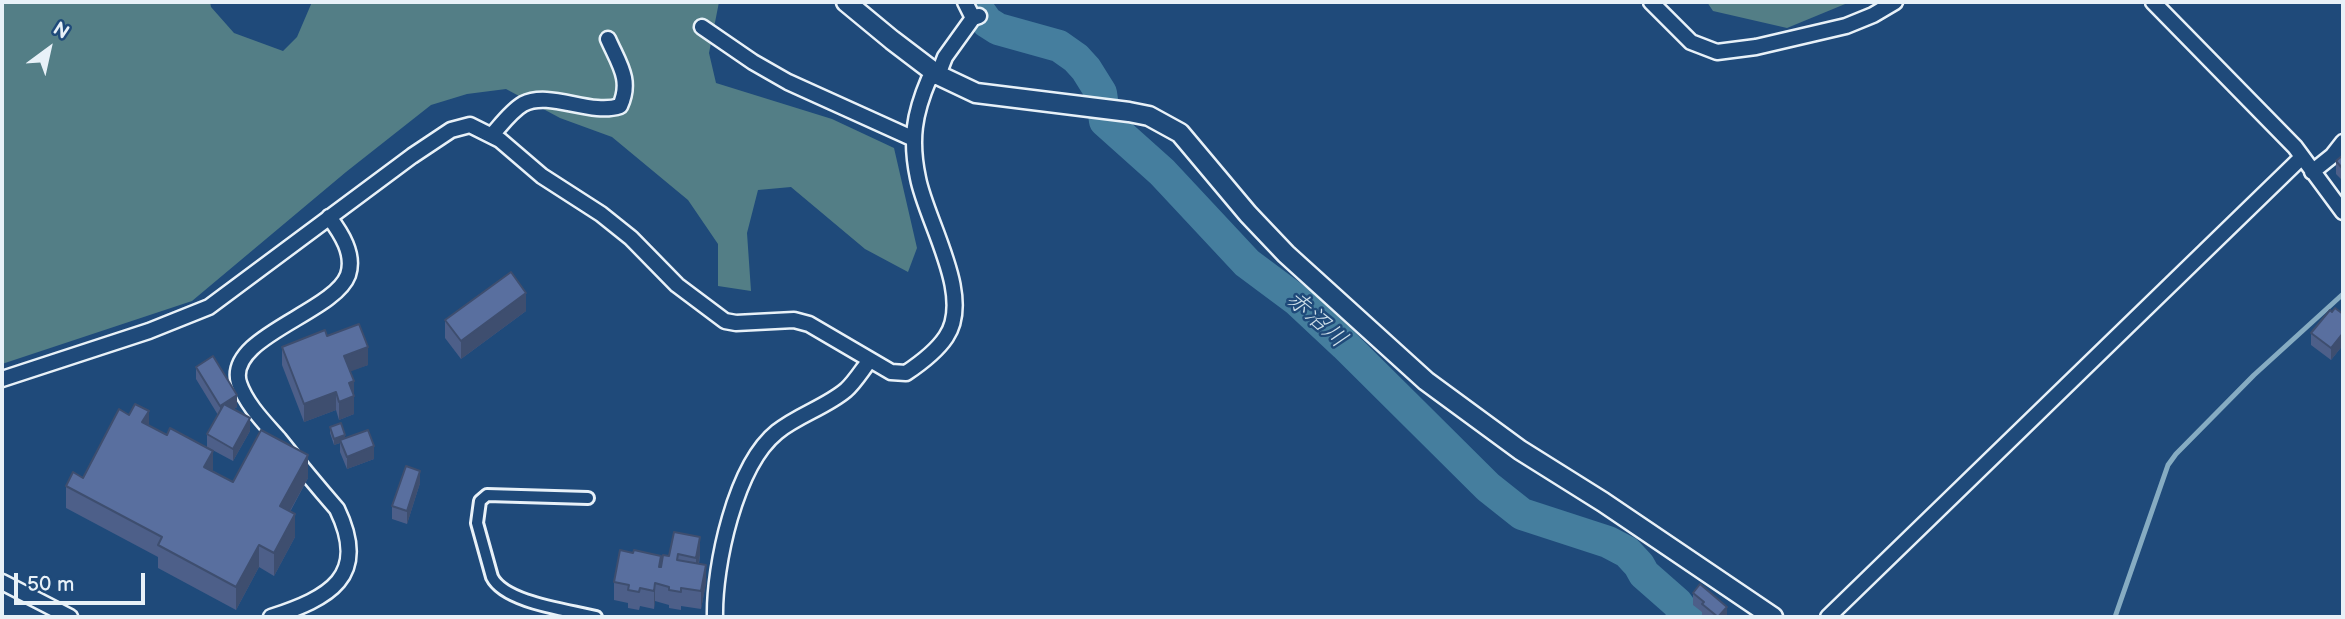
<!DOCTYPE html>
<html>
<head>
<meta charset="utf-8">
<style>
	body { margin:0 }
	#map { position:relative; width:2345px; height:619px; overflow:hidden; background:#1f4a7a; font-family:"Balsamiq Sans",sans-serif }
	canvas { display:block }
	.frame { position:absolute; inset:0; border:4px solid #e8f1f8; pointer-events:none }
	.north { position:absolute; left:14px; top:14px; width:70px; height:70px; -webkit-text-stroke:5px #1f4a7a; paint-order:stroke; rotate:33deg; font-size:19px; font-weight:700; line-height:28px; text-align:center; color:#e8f1f8 }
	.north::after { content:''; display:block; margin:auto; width:24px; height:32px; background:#e8f1f8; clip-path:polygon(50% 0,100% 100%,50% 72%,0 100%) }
	.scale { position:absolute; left:14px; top:573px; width:131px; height:32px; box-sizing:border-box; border:4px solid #e8f1f8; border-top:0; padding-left:9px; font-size:21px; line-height:24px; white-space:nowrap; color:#e8f1f8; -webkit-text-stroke:5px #1f4a7a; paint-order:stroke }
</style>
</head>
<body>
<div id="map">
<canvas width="2345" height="619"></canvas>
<div class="frame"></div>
<div class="north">N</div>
<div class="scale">50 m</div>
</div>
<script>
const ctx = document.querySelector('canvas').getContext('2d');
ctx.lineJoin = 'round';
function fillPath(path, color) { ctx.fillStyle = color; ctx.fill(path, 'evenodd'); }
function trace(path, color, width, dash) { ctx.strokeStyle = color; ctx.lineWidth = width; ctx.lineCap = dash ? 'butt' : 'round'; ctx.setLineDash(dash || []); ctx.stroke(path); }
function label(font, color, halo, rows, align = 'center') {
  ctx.font = font + ' "Balsamiq Sans","Klee One",sans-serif'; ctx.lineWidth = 5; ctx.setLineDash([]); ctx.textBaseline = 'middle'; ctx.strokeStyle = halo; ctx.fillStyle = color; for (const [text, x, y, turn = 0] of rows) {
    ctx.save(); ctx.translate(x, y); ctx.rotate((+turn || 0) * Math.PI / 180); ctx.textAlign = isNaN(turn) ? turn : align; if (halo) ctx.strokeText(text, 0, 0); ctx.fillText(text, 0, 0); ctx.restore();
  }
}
const green = new Path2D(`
	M2,2H210L211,7L234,33L283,51L297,37L312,2H719L709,53L716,83L832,119L894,148L917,248L908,272L865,249L791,187L758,190L747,233L751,291L718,286V244L688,200L612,137L560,118L506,89L467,94L431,105L346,172L192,301L2,364Z
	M1707,2H1850L1787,28L1713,11Z`);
const stream = new Path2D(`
	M2115,617L2168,465L2176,454L2254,375L2343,294`);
const river = new Path2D(`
	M973,2L987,22L998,29L1059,46L1076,58L1086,69L1101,93L1105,121L1162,172L1247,263L1298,301L1345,345L1488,487L1522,514L1608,542L1627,552L1639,565L1644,574L1677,603L1687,617`);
const pedestrian = new Path2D(`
	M588,498L487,495L480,501L477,523L492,577C505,603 569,610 596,617`);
const minor = new Path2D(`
	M965,2L973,18
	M1651,2L1691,42L1717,52L1756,47L1846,26L1873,15L1895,2
	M2153,2L2295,147L2343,212
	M702,27L753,62L788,82L914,139
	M492,135C501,125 511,111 523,104C550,90 590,116 620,106C632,80 619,64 608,39
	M2312,172L2332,156L2343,142
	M2,379L149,331L209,307L412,156L451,130L470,125L500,140L542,176L601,214L631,238L677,285L725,321L736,323L794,320L809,324L891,372L906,373C921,363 936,352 946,337C974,296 926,221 918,178C910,140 914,114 929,79L938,75L945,57L973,18L979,16
	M2,582L70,617
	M271,617C329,598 370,577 337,509C317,486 298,463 279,439C264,422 246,404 239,383C225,337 334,313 348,275C355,254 341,233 329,217
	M715,617C714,566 735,466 777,432C798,415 826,407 846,390C855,382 862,370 870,360
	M1828,617L2302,157`);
const tertiary = new Path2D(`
	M846,2L892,40L938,75L976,93L1129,112L1149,116L1180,133L1248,214L1286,254L1426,381L1520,450L1603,502L1773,617`);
const wall = new Path2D(`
	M2343,155V181L2336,174V161Z
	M526,311L461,359L445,338V320Z
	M2332,312L2343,314V345L2331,360L2311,345V333Z
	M327,336L368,365L350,371L354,381V414L339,420L336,410L304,422L282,365V347Z
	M196,367L237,407L234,409L250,431L233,461L207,447V434L218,415L196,379Z
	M149,425L213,471L233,482L308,478L290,512L295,537L274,576L259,567L236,610L158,568V557L66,508V486L83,478Z
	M330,427L345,438L374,459L347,469L340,452V443L334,445L330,433Z
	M420,483L407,524L392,519V506Z
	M674,532L700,555L699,564L706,583L701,609L681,606V610L669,608V605L655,601L654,609L640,606L639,610L628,608V603L614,600V582L633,553L661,556V567L669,556Z
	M1693,593L1727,617H1702V612L1693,605Z`);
const shadedWall = new Path2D(`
	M526,293V311L461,359V341Z
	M2343,333V345L2331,360V348Z
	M368,347V365L344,374V356Z
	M354,381V414L339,420V402L349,383Z
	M336,392V410L304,422V404Z
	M237,395V407L220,418V406Z
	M149,411V434L142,422Z
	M250,418V431L233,461V449Z
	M345,435V441L340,440V443L334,445V439Z
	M374,446V459L347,469V457Z
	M213,451V474L204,467Z
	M308,455V478L280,529V506Z
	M420,471V483L407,524V511Z
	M295,514V537L274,576V553Z
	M700,537V555L696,576V558Z
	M259,545V567L236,610V587Z
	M706,565V583L701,609V591Z
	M655,583V601L654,609V591Z
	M1727,607V617H1718Z`);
const building = new Path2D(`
	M2343,155V169L2336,161Z
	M511,272L526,293L461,341L445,320Z
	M2335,308L2343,314V333L2331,348L2311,333L2330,310L2332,312Z
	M359,324L368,347L344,356L354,381L349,383L354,396L339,402L336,392L304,404L282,347L325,330L327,336Z
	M213,356L237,395L220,406L196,367Z
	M135,404L149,411L142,422L167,435L170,428L213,451L204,467L233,482L261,430L308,455L280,506L295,514L274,553L259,545L236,587L158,545L162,537L66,486L73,472L83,478L119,409L129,415Z
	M224,404L250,418L233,449L207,434Z
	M341,423L345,435L334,439L330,427Z
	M368,430L374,446L347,457L340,440Z
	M406,466L420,471L407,511L392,506Z
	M674,532L700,537L696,558L678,554L677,560L706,565L701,591L681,588V592L669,590V587L655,583L654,591L640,588L639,592L628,590L629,585L614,582L620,550L633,553L634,550L661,556L659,567H661L663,555L669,556Z
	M1700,584L1727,607L1718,617L1702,604L1704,602L1693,593Z`);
const waterNames = [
	["赤沼川",1316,320,42]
];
fillPath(green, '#537e86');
trace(stream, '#86acc2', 5);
trace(river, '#457e9e', 32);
trace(pedestrian, '#e8f1f8', 16);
trace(minor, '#e8f1f8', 19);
trace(tertiary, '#e8f1f8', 23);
trace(pedestrian, '#1f4a7a', 10);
trace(minor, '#1f4a7a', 14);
trace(tertiary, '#1f4a7a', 18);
fillPath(wall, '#4d5f89');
fillPath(shadedWall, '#3e4e6f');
fillPath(building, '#596f9f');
trace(building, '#3e4e6f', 2);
label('italic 24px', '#d0e0ea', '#1f4a7a', waterNames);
</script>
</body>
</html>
